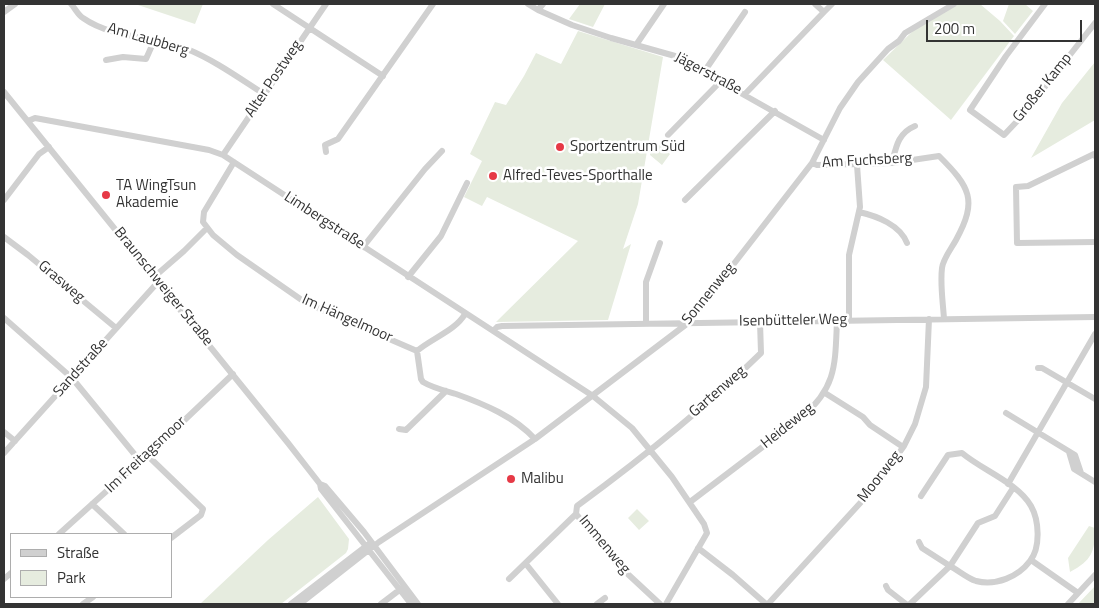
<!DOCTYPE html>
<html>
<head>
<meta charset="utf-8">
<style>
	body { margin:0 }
	#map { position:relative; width:1099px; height:608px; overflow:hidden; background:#fff; font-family:"Titillium Web",sans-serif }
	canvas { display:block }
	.frame { position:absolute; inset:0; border:5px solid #333; pointer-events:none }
	.legend { position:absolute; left:10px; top:533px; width:162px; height:65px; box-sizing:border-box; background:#fff; border:1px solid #adadad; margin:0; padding:6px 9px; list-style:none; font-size:15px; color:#333 }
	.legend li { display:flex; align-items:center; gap:10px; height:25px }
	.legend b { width:25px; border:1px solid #adadad }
	.scale { position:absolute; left:926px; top:20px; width:156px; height:22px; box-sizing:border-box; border:2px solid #333; border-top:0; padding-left:6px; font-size:15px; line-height:18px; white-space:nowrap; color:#333; -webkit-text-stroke:4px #fff; paint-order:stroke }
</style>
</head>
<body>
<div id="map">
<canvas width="1099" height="608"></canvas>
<div class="frame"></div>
<ul class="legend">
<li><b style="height:6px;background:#d0d0d0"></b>Straße</li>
<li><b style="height:14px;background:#e6ecdf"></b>Park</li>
</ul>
<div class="scale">200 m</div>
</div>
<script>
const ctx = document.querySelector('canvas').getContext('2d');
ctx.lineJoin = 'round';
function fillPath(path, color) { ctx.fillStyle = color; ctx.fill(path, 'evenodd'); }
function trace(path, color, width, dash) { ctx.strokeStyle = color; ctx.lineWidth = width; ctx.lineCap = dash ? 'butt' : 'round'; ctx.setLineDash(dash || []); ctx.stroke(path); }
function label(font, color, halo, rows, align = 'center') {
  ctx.font = font + ' "Titillium Web",sans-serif'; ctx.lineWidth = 5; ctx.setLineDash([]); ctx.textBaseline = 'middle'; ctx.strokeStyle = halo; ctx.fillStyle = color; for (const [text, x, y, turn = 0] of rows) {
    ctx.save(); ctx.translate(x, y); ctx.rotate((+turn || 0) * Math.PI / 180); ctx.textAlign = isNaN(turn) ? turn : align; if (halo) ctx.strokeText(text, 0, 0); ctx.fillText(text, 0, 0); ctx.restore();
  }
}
const green = new Path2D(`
	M135,4H203L195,24Z
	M580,4H605L593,27L569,19Z
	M959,4H980L1000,21L1014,36L951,120L883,60L916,28Z
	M1009,4H1025L1033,11L1015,34L1003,21Z
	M578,31L663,57L638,204L623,249L631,244L608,320L496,322L578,241L487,197L482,206L464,197L482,161L470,154L495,102L506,105L524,76L536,53L561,64Z
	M1095,62V120L1031,158L1062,103Z
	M653,140L670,154L662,165L650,155Z
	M318,497L349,539L348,549L346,553L281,604H200L268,540Z
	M637,509L649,521L639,530L628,518Z
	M1089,526L1095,528C1095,552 1092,560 1070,572L1068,558Z
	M1095,586V604H1078Z`);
const minor = new Path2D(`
	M71,4C75,8 78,15 83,18C113,39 154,36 187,49C214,60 239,78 264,94
	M273,4L383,76
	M528,4L538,10L572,25L611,38L675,56L824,140
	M1045,4L1006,56L970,110L1004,135L1022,116L1095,23
	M538,10L543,4
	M4,12L15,4
	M824,12L832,4
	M636,45L664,4
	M106,60L123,57L146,59L154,41
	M704,72L745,12
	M4,92L288,443L320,484L321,489L411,604
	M745,94L824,12L815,4
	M28,121L35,118L209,150L223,155L593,396L632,428L672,477L704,524L707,533L666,604
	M668,135L720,82
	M326,152L325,145L338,139L433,4
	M223,155L326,4
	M1095,156L1094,154L1028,186L1016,187L1017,243L1095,242
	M234,162L204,212L203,222L213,235L237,255L306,303L417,351C432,338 455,331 465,314
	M812,163L817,165L892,163L939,156C970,187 978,200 956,240C951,249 943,259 942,268C940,284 943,303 944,319
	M892,163C896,147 898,133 915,126
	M4,200L39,154L49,147
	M685,200L775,111
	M859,212C877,216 900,225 907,243
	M4,237L28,255L116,328
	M363,247L425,169L442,151
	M154,277L184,251L207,228
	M408,277L441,236L467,183
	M4,318L72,378L140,461
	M849,321V255L860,207L857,165
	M646,323V282L660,243
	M493,331L497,327L502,326L1095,317
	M417,351L421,379L423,382C433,388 446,391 456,394C484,404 515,417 535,439
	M1038,368H1042L1095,399
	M825,393L863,417L870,425L903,447
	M1006,413L1075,455L1081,473
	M399,429L406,430L446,391
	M4,432L15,441
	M1069,452L1074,469L1095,482
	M4,453L158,282
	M147,455L203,509L201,515L171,538
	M320,484L325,486L364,532L418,604
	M1008,484L1095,334
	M690,502L802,417C837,387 835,364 837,321
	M92,504L124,534
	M59,534L172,432L233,374
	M919,542L922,548L950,566L978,523L995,516L1013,488
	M698,548L733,575L766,604
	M1031,560L1078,593
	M526,564L558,604
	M4,579L11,573
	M509,579L576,514
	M886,586L888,590L906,604
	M83,604L93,597
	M291,604L369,544
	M300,604L379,542L535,439L688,323L812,163L840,108L858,82L888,49L899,41L905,33L954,4
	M381,604L402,588
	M597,604L605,598
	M660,604L617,564L576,514L577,506C641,459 704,409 761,353L760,322
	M768,604L873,489L904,446L915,424L926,387L929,319
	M910,604L950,566C958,570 967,578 976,581C996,586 1018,577 1030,561C1041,547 1039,520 1031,506C1018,483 982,470 962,453L948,455L921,496
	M1068,604L1095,575`);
const markers = [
	[560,147,5,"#e63946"],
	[493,176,5,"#e63946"],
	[106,195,5,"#e63946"],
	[511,479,5,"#e63946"]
];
const streetNames = [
	["Am Laubberg",148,40,16],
	["Jägerstraße",708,74,28],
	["Alter Postweg",274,79,-56],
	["Großer Kamp",1043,88,-51],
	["Am Fuchsberg",867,161,-3],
	["Limbergstraße",324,221,33],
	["Grasweg",61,282,40],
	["Braunschweiger Straße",163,287,51],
	["Sonnenweg",709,294,-51],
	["Im Hängelmoor",347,319,24],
	["Isenbütteler Weg",793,321,-1],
	["Sandstraße",81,368,-48],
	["Gartenweg",718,392,-41],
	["Heideweg",788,426,-39],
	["Im Freitagsmoor",146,455,-43],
	["Moorweg",880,477,-52],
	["Immenweg",604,545,50]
];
const poiNames = [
	["Sportzentrum Süd",570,147],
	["Alfred-Teves-Sporthalle",503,176],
	["TA WingTsun",116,186],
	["Akademie",116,203],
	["Malibu",521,479]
];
fillPath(green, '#e6ecdf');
trace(minor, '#d0d0d0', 6);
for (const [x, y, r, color] of markers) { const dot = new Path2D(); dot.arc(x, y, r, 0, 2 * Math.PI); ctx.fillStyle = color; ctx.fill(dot); trace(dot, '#fff', 2); }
label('15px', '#333', '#fff', streetNames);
label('15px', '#333', '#fff', poiNames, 'left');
</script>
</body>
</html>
